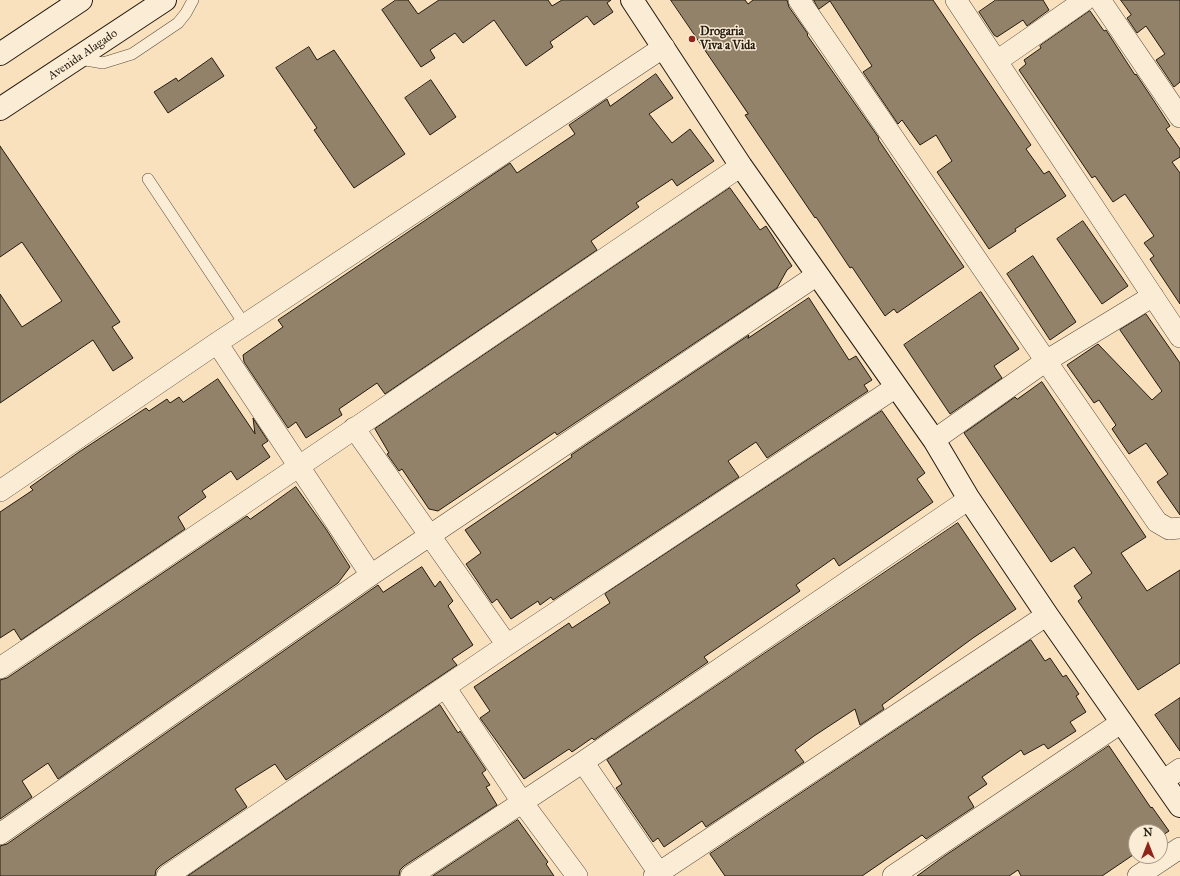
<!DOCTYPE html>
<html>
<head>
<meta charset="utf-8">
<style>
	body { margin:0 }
	#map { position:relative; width:1180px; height:876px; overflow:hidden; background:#f9e1be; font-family:"IM FELL Great Primer",serif }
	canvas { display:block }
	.north { position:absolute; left:1128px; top:824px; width:40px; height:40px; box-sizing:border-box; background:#fbecd5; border:1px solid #a59886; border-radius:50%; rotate:0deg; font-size:11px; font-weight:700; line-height:16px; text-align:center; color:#231b10 }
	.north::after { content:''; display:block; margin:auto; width:14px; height:18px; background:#8f2418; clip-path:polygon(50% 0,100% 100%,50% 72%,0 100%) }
</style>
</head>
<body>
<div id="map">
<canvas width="1180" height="876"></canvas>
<div class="north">N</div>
</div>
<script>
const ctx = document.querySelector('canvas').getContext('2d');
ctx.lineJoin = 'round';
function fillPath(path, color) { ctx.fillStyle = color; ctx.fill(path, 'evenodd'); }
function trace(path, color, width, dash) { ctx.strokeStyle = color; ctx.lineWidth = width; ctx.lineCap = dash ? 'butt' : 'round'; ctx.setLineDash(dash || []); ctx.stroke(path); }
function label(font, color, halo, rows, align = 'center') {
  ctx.font = font + ' "IM FELL Great Primer",serif'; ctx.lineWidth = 3; ctx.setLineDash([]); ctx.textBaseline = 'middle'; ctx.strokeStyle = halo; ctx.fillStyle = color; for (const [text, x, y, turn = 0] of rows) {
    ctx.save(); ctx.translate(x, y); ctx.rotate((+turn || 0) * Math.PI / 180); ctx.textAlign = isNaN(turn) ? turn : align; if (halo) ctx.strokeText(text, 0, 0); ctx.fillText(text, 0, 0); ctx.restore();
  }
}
const building = new Path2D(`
	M396,0H408L418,14L439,0H548L552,6L562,0H611L607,3L613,12L594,25L587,16L550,42L553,47L526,66L494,20L463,43L455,33L430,50L435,58L421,67L382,10Z
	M671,0H745L748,4L753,0H787L789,7L808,34L807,35L879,138L878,139L964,267L897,313L894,309L885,316L852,267L850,268L816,217L815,218L745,115L748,114Z
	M814,0H933L1031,145L1026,149L1044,174L1049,171L1066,196L1015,229L1016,231L989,249L937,172L952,161L936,135L920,145L902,120L898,124L863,72L872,66L830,1L819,9Z
	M996,0H1043L1049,10L1027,26L1023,20L997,37L994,35L979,12Z
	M1121,0H1180V82L1174,87L1156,60L1165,54L1146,26L1137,33L1127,18L1131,15Z
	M1090,11L1104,31L1106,30L1135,75L1136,74L1154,101L1170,126L1166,129L1180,149V157L1172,162L1180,173V304L1150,259L1154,256L1144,243L1154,236L1125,194L1113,202L1095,176L1092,178L1019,70L1026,64L1024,60L1041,48L1040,46Z
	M309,47L317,60L334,50L405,154L354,188L314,130L317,128L276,68Z
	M212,58L224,76L168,113L154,92L176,78L178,81Z
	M656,74L673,98L649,114L672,143L690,129L714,161L677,186L672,179L636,203L639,207L591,241L597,250L385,394L377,383L339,409L342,415L306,438L296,422L288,428L244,362L243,355L283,327L278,320L510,163L517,173L575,134L569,125L607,99L610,106Z
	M431,80L456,117L430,135L405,98Z
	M0,146L120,322L112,327L133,358L113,371L93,340L0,403V294L22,327L62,301L22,242L0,257Z
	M730,188L760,230L766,226L792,266L787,270L777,288L557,435L555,432L438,511L429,509L402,469L399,471L387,454L389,453L375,429Z
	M1083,221L1128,286L1102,304L1057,239Z
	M1033,256L1076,322L1050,340L1007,274Z
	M981,292L1019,349L994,366L1002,378L950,414L904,345Z
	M809,298L849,360L856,356L872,380L864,385L868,391L767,458L756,442L728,461L739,477L553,600L551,597L540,605L538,601L511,619L497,599L492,603L466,564L481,553L465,530L572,457L571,455L749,335L748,338Z
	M1146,314L1180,363V515L1157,482L1168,474L1146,443L1129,454L1112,429L1116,425L1099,400L1094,403L1067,365L1098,344L1152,400L1162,391L1120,330Z
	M218,379L255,434L253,418L268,441L262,445L270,457L237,480L231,471L202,491L206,497L178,517L185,529L21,640L14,629L0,638V512L33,490L30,487L79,452L146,408L149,411L167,399L170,403L179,397L183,402Z
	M1042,382L1146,537L1121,553L1147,591L1180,570V663L1138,690L1078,601L1082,598L1074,586L1092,573L1074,547L1051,562L964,433L1015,397L1017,399Z
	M882,411L925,473L917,479L933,502L839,566L834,558L796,585L800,591L704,657L708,662L594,740L592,738L572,752L569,749L524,779L480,718L490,711L474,687L569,623L572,628L610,603L605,594Z
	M296,487L326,529L350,567L338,583L58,779L48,763L22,781L32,797L0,819V680L7,678L247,516L250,519Z
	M958,523L1016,609L973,638L882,705L884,709L860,725L855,709L814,736L795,750L804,762L706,827L702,821L664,847L658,838L653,842L616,788L622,784L607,760Z
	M422,567L435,587L440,581L453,601L448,606L473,645L452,659L457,665L286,780L275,764L235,789L247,807L160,866L156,870L155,876H0V846L7,844L378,585L383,592Z
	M1031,640L1045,661L1050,658L1063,677L1066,675L1079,694L1076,696L1086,712L1070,722L1076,731L1048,749L1044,744L1024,755L1021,750L982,777L987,784L968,797L974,807L926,839L922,835L862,876H725L710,854Z
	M1180,698V751L1155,715Z
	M440,705L458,733L460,731L486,770L482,773L490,785L486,787L497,805L404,866L400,870L399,876H188Z
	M1109,746L1151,808L1152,807L1169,831L1160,837V832H1136V853L1102,876H1021L1018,870L1009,876H917L943,857Z
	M518,820L548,862L546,864L554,876H433Z`);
const lane = new Path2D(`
	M80,59L103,63L132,54L178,23L186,13L193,0
	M148,179L245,325`);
const street = new Path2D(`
	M799,0L1046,361L1153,296
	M956,0L1180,337
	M1100,0L1180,117
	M997,61L1085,0
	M217,343L371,575
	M354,428L507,645
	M934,440L1046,361L1157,522L1169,529L1180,528
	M0,491L217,343L664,47
	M0,668L298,467L741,166
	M445,687L522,802L577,876
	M583,762L659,873
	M1163,781L1180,769
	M0,834L371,575L817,275
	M167,876L507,645L896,387
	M411,876L583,762L969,499
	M654,876L1047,615
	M893,876L1122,722
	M1138,876L1180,848`);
const secondary = new Path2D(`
	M632,0L741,166L934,440L969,499L1047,615L1180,806
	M0,54L81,0
	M0,109L165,0`);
const markers = [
	[692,39,4,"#8f2418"]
];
const poiNames = [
	["Drogaria",700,32],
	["Viva a Vida",700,46]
];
const streetNames = [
	["Avenida Alagado",83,55,-34]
];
fillPath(building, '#92826a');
trace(building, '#231b10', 1);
trace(lane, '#584c3c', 12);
trace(street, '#584c3c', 22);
trace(secondary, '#231b10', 24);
trace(lane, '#fbecd5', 11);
trace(street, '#fbecd5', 21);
trace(secondary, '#fbecd5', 22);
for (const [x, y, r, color] of markers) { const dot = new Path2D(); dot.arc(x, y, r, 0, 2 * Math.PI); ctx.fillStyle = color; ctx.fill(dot); trace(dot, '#fbecd5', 1.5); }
label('bold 12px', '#231b10', '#fbecd5', poiNames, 'left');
label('12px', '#231b10', '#fbecd5', streetNames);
</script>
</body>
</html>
